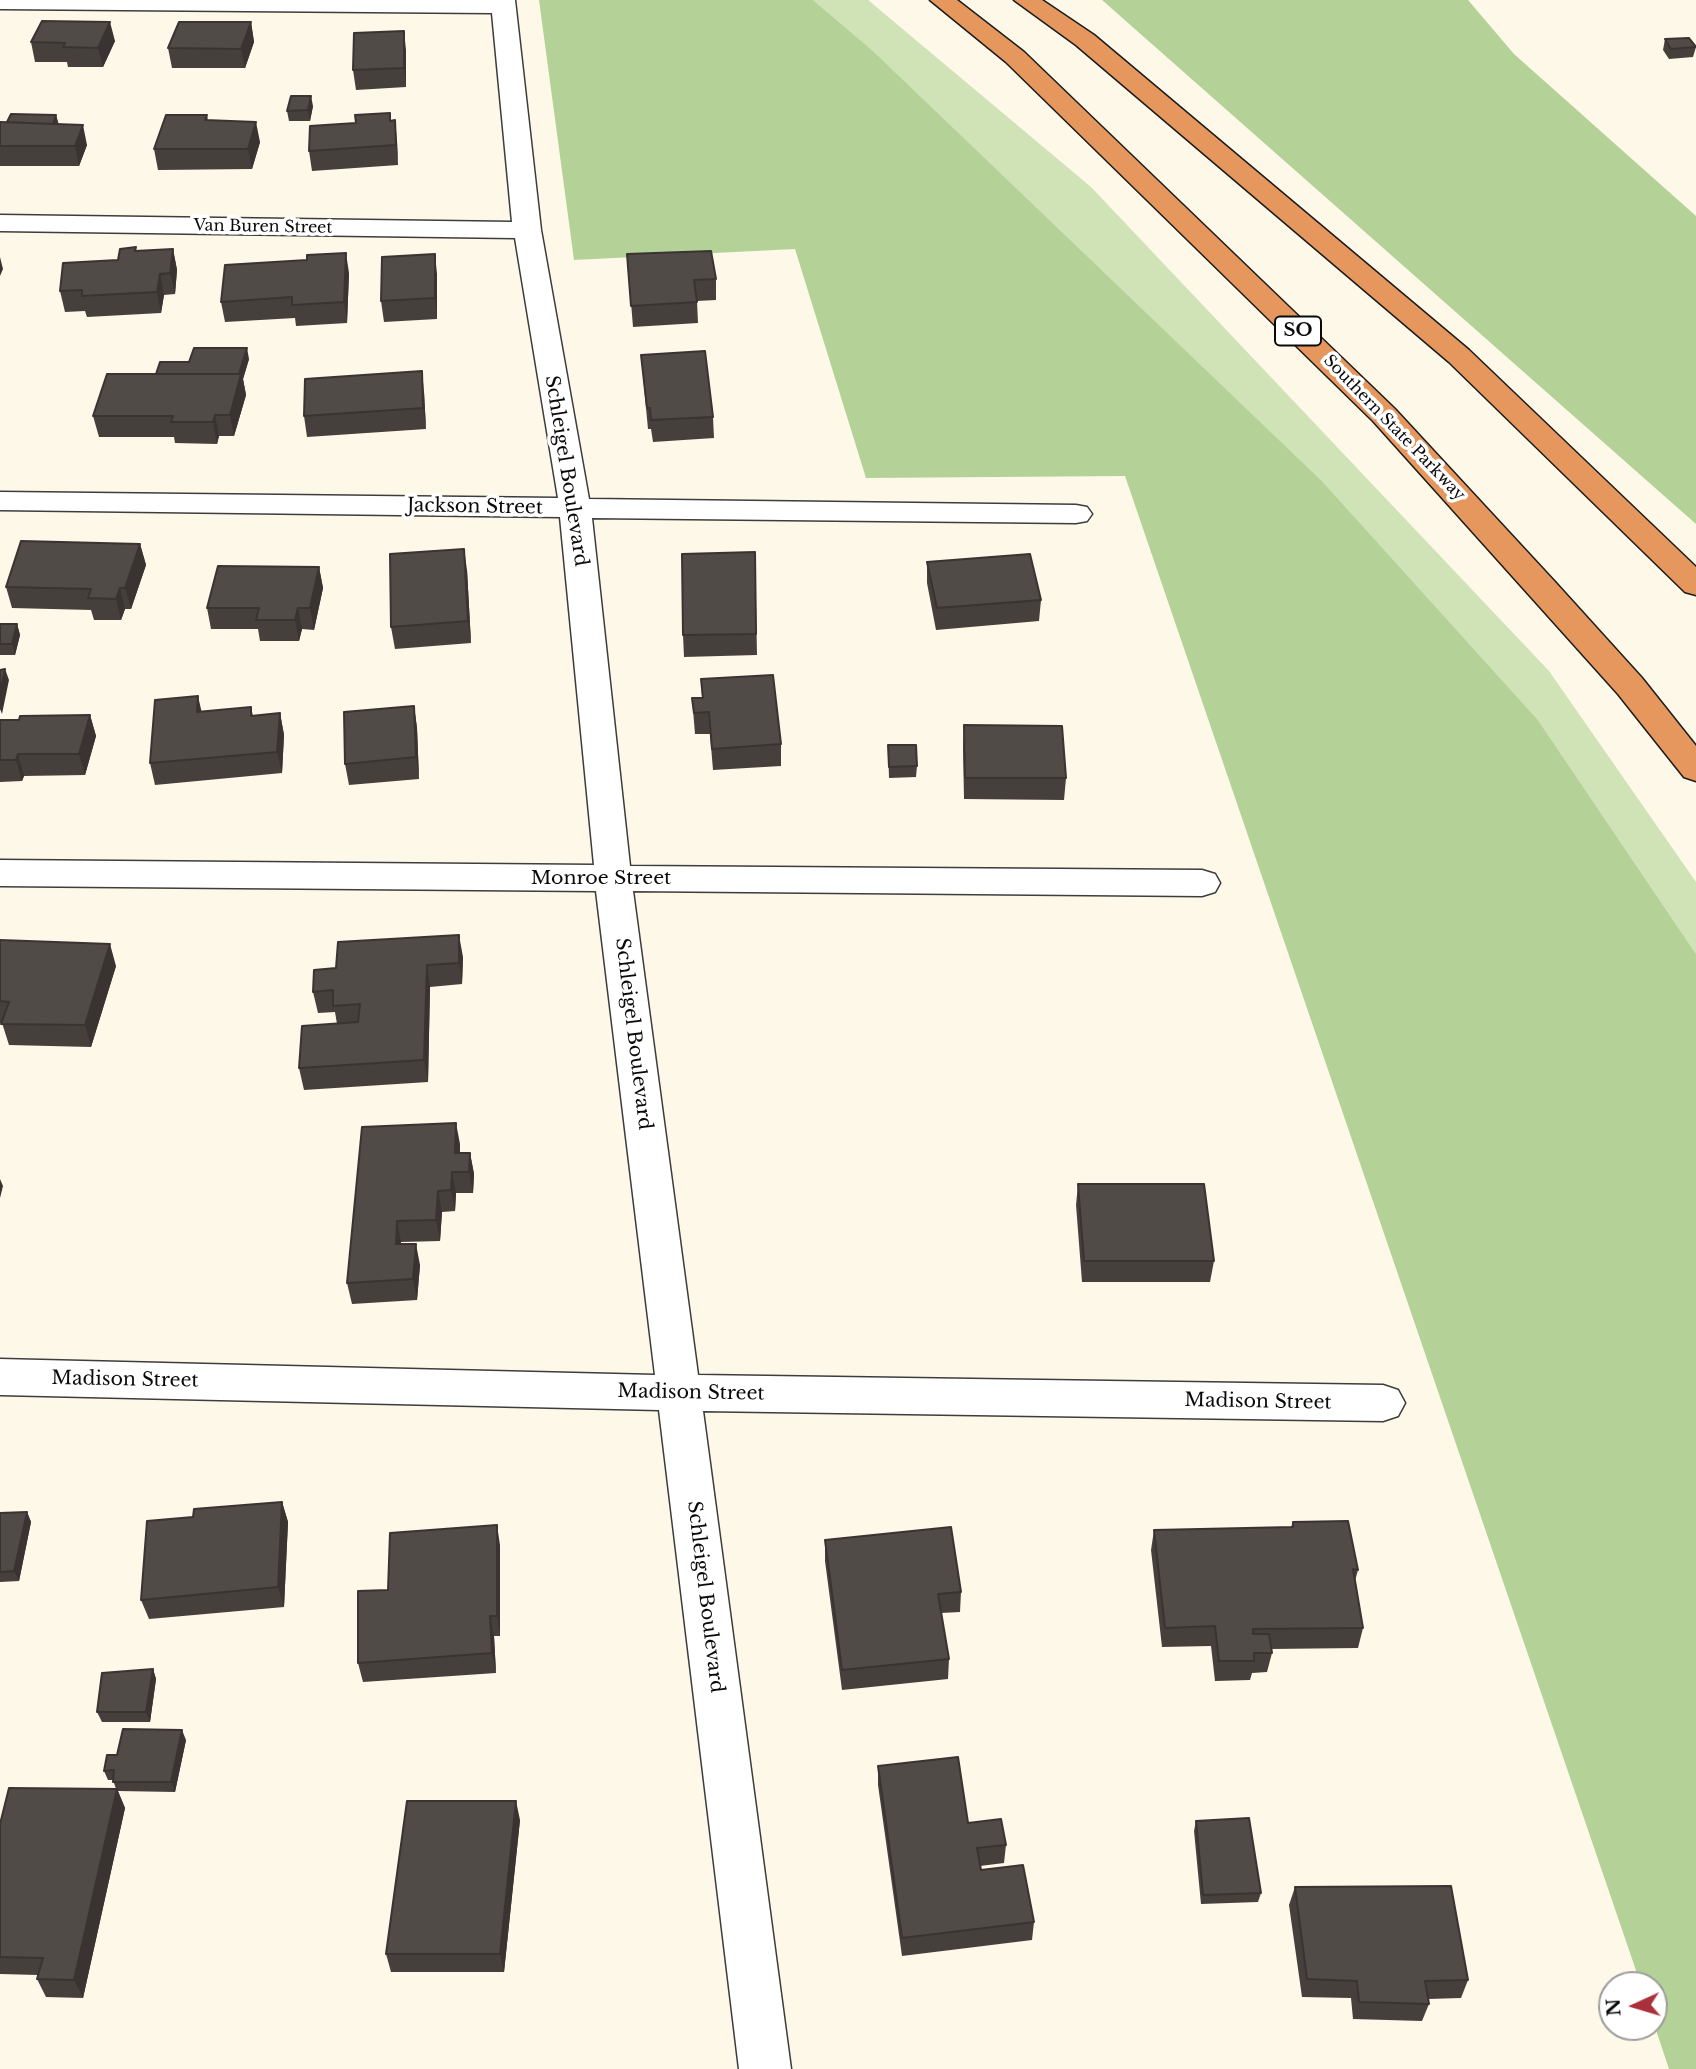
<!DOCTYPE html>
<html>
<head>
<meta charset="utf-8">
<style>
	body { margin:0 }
	#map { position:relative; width:1696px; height:2069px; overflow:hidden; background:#fdf8e8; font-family:"Libre Baskerville",serif }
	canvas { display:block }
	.north { position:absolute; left:1598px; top:1971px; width:70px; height:70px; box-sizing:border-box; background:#fff; border:2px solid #9d9d9d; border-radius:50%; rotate:266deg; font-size:19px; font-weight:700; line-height:28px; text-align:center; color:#0a0a0a }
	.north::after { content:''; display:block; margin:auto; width:24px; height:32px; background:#aa313b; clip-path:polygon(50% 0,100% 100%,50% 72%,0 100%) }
</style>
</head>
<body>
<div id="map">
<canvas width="1696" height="2069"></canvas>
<div class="north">N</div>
</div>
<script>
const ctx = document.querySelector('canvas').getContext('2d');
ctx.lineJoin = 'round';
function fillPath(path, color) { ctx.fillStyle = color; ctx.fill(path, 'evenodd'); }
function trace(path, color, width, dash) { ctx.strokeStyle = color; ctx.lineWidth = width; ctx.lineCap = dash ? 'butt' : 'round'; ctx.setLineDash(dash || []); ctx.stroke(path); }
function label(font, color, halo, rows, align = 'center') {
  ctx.font = font + ' "Libre Baskerville",serif'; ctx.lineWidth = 7; ctx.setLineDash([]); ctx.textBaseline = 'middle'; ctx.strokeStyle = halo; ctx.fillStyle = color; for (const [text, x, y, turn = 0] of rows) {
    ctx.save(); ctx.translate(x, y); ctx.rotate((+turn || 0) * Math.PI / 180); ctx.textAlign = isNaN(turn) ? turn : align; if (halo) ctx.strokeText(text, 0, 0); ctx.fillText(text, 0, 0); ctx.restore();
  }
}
const green = new Path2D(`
	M813,0H868L1091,187L1549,671L1696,882V954L1538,720L1322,481L872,50Z`);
const forest = new Path2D(`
	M539,0H813L872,50L1322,481L1538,720L1696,954V2069H1669L1654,2024V1985H1641L1125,476L866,478L795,249L574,260Z
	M1102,0H1468L1514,54L1696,216V524Z`);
const minor = new Path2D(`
	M0,0H515L541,230L589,499L1076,505L1087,507L1092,514L1087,521L1076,523L592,518L630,866L1202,870L1215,874L1220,883L1215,892L1202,896L633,891L698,1375L1383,1385L1398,1390L1405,1403L1398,1416L1383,1421L703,1411L791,2069H739L659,1410L0,1395V1359L655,1375L596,891L0,886V860L594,865L560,517L0,510V492L558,498L515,238L0,231V215L512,222L492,13L0,9Z`);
const motorway = new Path2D(`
	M930,0H957L1024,52L1395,409L1556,583L1642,678L1696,746V781L1684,777L1618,694L1373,421L1006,62Z
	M1014,0H1042L1094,35L1469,350L1696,567V595L1685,592L1449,362L1076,45Z`);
const wall = new Path2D(`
	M251,22L254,42L245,68H172L168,48Z
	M1665,39L1696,47L1693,57L1669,59L1663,50Z
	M115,41L103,67H68L67,62H35L31,42Z
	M406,50V87L356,90L353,70Z
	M313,106L310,121H289L287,111Z
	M56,115L58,124L87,145L79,166H0V122H7Z
	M207,115L208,120L260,142L252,169L158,170L154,149Z
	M391,121L397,141L398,165L312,171L309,151Z
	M173,249L177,270L175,294L164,295L161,313L87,317L85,311L65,312L60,291L137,251Z
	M627,254L716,279V300L697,301L698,323L633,327Z
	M349,273L347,323L296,326L295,318L225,322L221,302Z
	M437,274V319L384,322L381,301Z
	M641,355L713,417L714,438L653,442L651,429H648Z
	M249,359L243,379L246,395L234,436H219L217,444L175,443L174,437H99L93,416L156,374L189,362Z
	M424,392L426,429L307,437L304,416Z
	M140,544L146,565L131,609H125L121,620H94L91,610L12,608L6,587Z
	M755,552L757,655L684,657L683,635Z
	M927,562L1041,600L1039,621L936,630L927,583Z
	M319,567L323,588L314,630L302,629L299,641H260L258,629H211L207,608Z
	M467,570L471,643L395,649L391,627Z
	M0,624H17L20,635L15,655H0Z
	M701,679L781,744V766L713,770L710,734H695L692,698H702Z
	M414,706L417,728L419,779L349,785L345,764Z
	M251,707L253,716L280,713L284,735L282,773L155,785L150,763L202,712Z
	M90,715L96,736L85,775L24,776L22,781L0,782V720Z
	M964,725L1066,778L1064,800L964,799L963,747Z
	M888,745L917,766L916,777L889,778Z
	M0,940L116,966L91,1047L9,1045L2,1023H0Z
	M463,957L462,984L430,987L428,1082L304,1090L299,1068L337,1024L335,1012L318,1013L313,992Z
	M460,1144V1153H470L474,1174L473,1193H456L455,1211L442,1212L440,1241L401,1242V1244L420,1265L417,1300L352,1304L347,1283Z
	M1078,1184L1214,1261L1210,1282H1082L1076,1205Z
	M282,1502L288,1522L284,1607L149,1619L141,1600L193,1517Z
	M27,1512L31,1522L19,1581L0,1582V1513Z
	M1293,1522L1358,1570L1355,1581L1363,1628L1358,1648L1271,1649L1272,1653L1267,1672L1252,1673L1250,1680L1215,1681L1211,1646L1162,1647L1151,1550L1154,1530L1291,1527Z
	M825,1540L961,1592L960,1612L941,1613L949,1659L948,1679L842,1690L825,1561Z
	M500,1545V1636H494L496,1673L363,1682L358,1663Z
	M153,1669L156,1679L150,1722H102L97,1712Z
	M186,1740L175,1792L118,1791L125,1808L83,1998L46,1997L37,1979L38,1975L0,1974V1824L116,1789L113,1780H108L104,1771L117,1755Z
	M878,1766L968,1823L1006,1845L1004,1863L980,1866L981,1870L1034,1922L1032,1940L902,1956L878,1785Z
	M520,1820L504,1972H391L386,1954Z
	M1196,1821L1261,1893L1258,1902L1201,1904L1194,1831Z
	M1295,1887L1468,1980L1461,1998L1428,1999L1429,2004L1422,2021L1353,2019L1351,1998L1302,1997L1289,1905Z`);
const shadedWall = new Path2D(`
	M110,22L115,41L103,67L98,48Z
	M251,22L254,42L245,68L241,49Z
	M404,31L406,50V87L404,68Z
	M311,96L313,106L310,121L308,110Z
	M56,115L59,125H52Z
	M395,120L397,141L398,165L396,145Z
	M256,122L260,142L252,169L248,149Z
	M83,125L87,145L79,166L75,146Z
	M173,249L177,270L175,294L170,273Z
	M346,253L349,273L347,323L344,302Z
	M435,254L437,274V319L435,298Z
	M0,257L3,269L0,276Z
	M160,274L164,295L161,313L157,292Z
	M247,348L249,359L243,379L246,395L234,436L230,415L237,380Z
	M422,371L424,392L426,429L423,408Z
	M215,415L219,436L217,444L213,422Z
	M140,544L146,565L131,609L125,588Z
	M464,549L467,570L471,643L468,621Z
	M319,567L323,588L314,630L310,608Z
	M120,588L125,609L121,620L116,599Z
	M298,608L302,629L299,641L295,620Z
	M17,624L20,635L15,655L12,644Z
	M5,669L9,680L2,714L0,709V694Z
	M198,696L203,718L197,712Z
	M414,706L417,728L419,779L416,757Z
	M280,713L284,735L282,773L277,752Z
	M90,715L96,736L85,775L79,754Z
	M18,754L24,776L22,781L16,760Z
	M459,935L463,957L462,984L459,963Z
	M110,944L116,966L91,1047L85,1025Z
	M427,965L430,987L428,1082L424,1060Z
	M456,1123L460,1144L459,1175L455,1153Z
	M470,1153L474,1174L473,1193L469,1172Z
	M452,1172L456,1193L455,1211L451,1190Z
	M0,1179L3,1186L0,1198Z
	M438,1191L442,1212L440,1241L436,1220Z
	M397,1221L401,1242L400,1265L396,1244Z
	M416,1244L420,1265L417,1300L413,1279Z
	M282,1502L288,1522L284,1607L278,1587Z
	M27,1512L31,1522L19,1581L14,1571Z
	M497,1525L500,1545V1636L497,1616Z
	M490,1616L494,1636L496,1673L492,1653Z
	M153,1669L156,1679L150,1722L146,1712Z
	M182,1730L186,1740L175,1792L171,1782Z
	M117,1789L125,1808L83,1998L74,1980Z
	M516,1801L520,1820L504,1972L500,1954Z`);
const building = new Path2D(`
	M42,21L110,22L98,48L63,47L65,43L31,42Z
	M179,22H251L241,49L168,48Z
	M404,31V68L353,70L354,33Z
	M1689,38L1696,47L1671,49L1665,39Z
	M291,96H311L308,110L287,111Z
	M390,113V121L395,120L396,145L309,151L310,126L356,123L355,115Z
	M11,114L56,115L53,124L7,122Z
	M166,115H207L205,120L256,122L248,149H154Z
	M0,122L83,125L75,146H0Z
	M136,247L135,251L173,249L170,273L160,274L157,292L82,296V290L60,291L63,263L118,260L120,249Z
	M711,251L716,279L694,280L697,302L631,306L627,254Z
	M346,253L344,302L292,305V297L221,302L225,265L307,260V255Z
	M435,254V298L381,301L382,257Z
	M194,348H247L239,374H156L160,362H189Z
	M705,351L713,417L651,420L650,408H647L641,355Z
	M422,371L423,408L304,416L305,379Z
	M107,374H241L230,415H215L213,422H171L173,416H93Z
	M21,541L140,544L125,588H120L116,599L88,598L91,589L6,587Z
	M464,549L468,621L391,627L390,554Z
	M755,552L756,634L683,635L682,554Z
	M1030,554L1041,600L937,608L927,562Z
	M218,566L319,567L310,608H298L295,620H256L259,608H207Z
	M0,624H17L12,644H0Z
	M5,669L0,694V670Z
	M773,675L781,744L712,749L709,712L694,713L692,698H703L701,679Z
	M198,696L197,712L251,707V716L280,713L277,752L150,763L155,700Z
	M414,706L416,757L345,764L344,712Z
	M90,715L79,754H18L16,760H0V720H19L20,716Z
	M964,725L1062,726L1066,778H965Z
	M888,745H916L917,766L889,767Z
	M459,935V963L427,965L424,1060L299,1068L302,1026L358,1022L360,1004L333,1006V990L313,992L314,970L336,968L338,942Z
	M0,940L110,944L85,1025L1,1024L9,1002L0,1001Z
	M456,1123L455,1153H470L469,1172H452L451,1190L438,1191L436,1220L397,1221L396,1244H416L413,1279L347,1283L362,1127Z
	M1078,1184H1204L1214,1261H1084Z
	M282,1502L278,1587L141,1600L147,1521L193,1517L194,1509Z
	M27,1512L14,1571L0,1572V1513Z
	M1348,1521L1358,1570L1353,1569L1363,1628L1253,1629V1634H1269L1272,1653H1254V1661H1219L1215,1626L1165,1628L1154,1530L1293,1527V1522Z
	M497,1525V1616H490L492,1653L358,1663V1591L388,1590L390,1533Z
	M951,1527L961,1592L938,1594L949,1659L842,1670L825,1540Z
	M153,1669L146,1712H97L102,1673Z
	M123,1729L182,1730L171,1782H113L114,1770L104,1771L107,1755H117Z
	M958,1757L968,1823L1001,1819L1006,1845L977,1848L981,1870L1023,1865L1034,1922L902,1938L878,1766Z
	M9,1788L117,1789L74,1980L37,1979L43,1958L0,1957V1824Z
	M407,1801H516L500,1954H386Z
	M1249,1818L1261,1893L1203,1895L1196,1821Z
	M1451,1886L1468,1980L1425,1981L1429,2004L1359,2002L1357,1981L1307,1979L1295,1887Z`);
const farStreetnames = [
	["Van Buren Street",263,227,1],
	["Southern State Parkway",1394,428,46]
];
const shields = [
	[1298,331,46]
];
const shieldNames = [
	["SO",1298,331]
];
const streetNames = [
	["Schleigel Boulevard",566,471,81],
	["Jackson Street",475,507,1],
	["Monroe Street",601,879],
	["Schleigel Boulevard",633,1034,83],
	["Madison Street",125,1380,1],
	["Madison Street",691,1393,1],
	["Madison Street",1258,1402,1],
	["Schleigel Boulevard",705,1597,83]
];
fillPath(green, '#cfe3b7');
fillPath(forest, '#b4d297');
trace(minor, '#3d3d3d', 3);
trace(motorway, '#1b1b1b', 3);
fillPath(minor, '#fff');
fillPath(motorway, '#e5975e');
fillPath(wall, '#46403d');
fillPath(shadedWall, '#393432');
fillPath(building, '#514b47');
trace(building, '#393432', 2);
label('16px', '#0a0a0a', '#fff', farStreetnames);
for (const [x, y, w] of shields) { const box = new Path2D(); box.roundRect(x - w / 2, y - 14.5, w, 29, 5); ctx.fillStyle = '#fff'; ctx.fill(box); trace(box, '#0a0a0a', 2); }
label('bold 18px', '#0a0a0a', null, shieldNames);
label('19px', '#0a0a0a', '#fff', streetNames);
</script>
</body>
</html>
